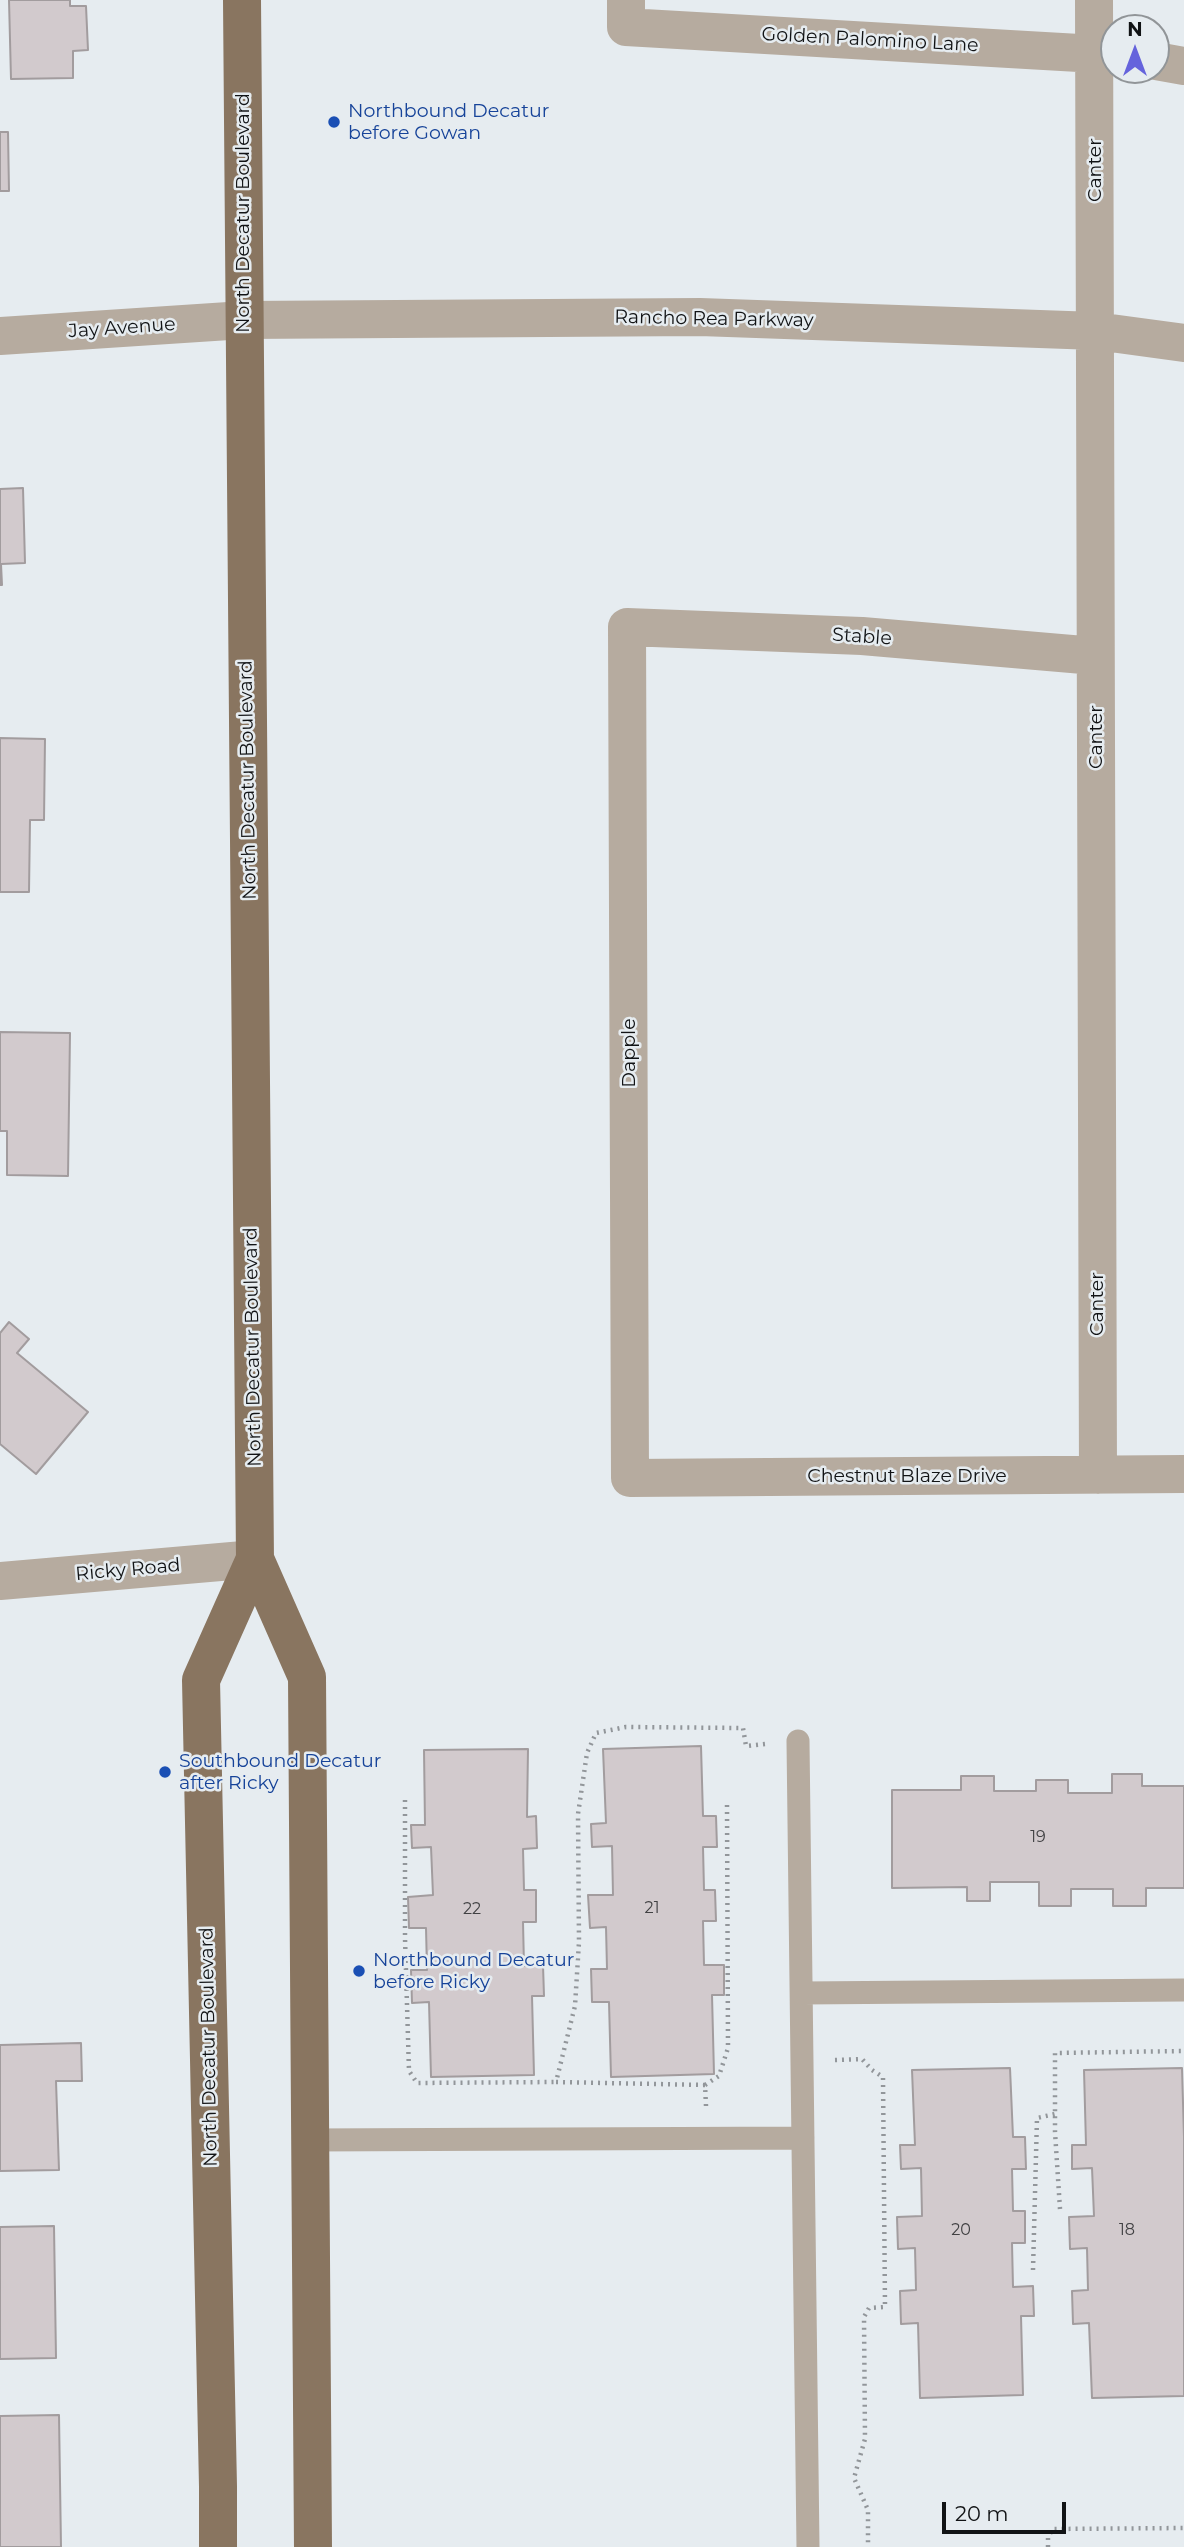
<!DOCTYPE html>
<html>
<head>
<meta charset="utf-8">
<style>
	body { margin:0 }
	#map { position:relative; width:1184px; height:2547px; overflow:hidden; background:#e6ecf0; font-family:Montserrat,sans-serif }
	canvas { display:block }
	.north { position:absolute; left:1100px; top:14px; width:70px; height:70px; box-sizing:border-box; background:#e6ecf0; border:2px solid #919598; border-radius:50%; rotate:0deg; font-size:19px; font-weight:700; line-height:28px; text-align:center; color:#111315 }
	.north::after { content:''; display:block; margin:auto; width:24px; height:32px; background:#6563dc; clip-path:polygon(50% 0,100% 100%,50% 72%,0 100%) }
	.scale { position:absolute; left:942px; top:2502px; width:124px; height:32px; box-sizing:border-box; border:4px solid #111315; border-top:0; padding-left:9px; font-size:21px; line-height:24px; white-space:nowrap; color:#111315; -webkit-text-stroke:5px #e6ecf0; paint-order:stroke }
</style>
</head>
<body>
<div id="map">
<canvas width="1184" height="2547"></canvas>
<div class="north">N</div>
<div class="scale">20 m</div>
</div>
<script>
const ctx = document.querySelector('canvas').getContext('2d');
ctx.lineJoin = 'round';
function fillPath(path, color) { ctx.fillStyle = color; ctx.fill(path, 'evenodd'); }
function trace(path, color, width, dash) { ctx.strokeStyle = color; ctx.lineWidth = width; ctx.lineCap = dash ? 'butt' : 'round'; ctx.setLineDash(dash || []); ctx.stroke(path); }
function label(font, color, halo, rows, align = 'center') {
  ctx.font = font + ' Montserrat,sans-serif'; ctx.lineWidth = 5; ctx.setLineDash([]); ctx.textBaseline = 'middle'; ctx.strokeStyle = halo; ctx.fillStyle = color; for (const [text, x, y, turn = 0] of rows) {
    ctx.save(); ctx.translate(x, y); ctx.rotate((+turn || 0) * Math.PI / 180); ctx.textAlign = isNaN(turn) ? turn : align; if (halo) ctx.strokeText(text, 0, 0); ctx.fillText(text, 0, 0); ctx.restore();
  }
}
const building = new Path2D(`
	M9,0H70V6H86L88,50L73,51V78L11,79Z
	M0,132H8L9,191H0Z
	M23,488L25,563L1,564L2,585H0V489Z
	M0,738L45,739L44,820H30L29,892H0Z
	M0,1032L70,1033L68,1176L7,1175V1131H0Z
	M9,1322L29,1339L17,1353L88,1412L36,1474L0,1444V1333Z
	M701,1746L703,1816H716L717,1847H703L704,1890H715L716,1921H703L704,1965H724V1995H712L714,2074L611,2077L609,2002H592L591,1969H607L606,1927L590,1928L588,1895H613L612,1846L592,1847L591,1824L606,1823L603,1749Z
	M528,1749L527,1817L536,1816L537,1848L523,1849L524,1890H536V1922H523L524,1966L543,1965L544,1996H532L534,2075L431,2077L429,2002L412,2003L411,1970H427L426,1928H409L408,1897L433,1895L431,1847L412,1848L411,1825H425L424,1750Z
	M1112,1774H1142V1786H1184V1888H1146V1906H1113V1889H1071V1906H1039V1882H990V1901H967V1887L892,1888V1790H961V1776H994V1791H1036V1780H1068V1793H1112Z
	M81,2043L82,2081H56L59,2170L0,2171V2045Z
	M1010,2068L1013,2137H1025L1026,2169H1012L1013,2211H1025V2243H1012L1013,2287L1033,2286L1034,2316H1021L1023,2395L920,2398L918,2323L901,2324L900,2291L916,2290L915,2248L898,2249L897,2217L922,2216L921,2168L901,2169L900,2145H915L912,2070Z
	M1182,2068L1184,2137V2396L1092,2398L1089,2323L1073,2324L1072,2291L1088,2290L1087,2248L1070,2249L1069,2217L1094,2216L1092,2168L1072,2169V2145H1086L1084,2070Z
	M54,2226L56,2358L0,2359V2227Z
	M59,2415L61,2547H0V2416Z`);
const path = new Path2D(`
	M405,1800V1938L409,2071L417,2083L556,2082
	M835,2060L862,2059L872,2070L883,2077L885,2307L869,2308L864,2317L865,2439L854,2478L868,2510V2547
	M705,2085L556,2082L575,2006L579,1942L578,1814L587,1753L596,1733L626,1727L743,1728L746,1746L765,1744
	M706,2106L705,2085L719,2076L728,2048L727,1804
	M1060,2209L1055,2132V2053L1184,2051
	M1033,2270L1037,2118L1055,2114
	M1048,2547V2537L1053,2529L1184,2528`);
const service = new Path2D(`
	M798,1741L808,2547
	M802,1993L1184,1990
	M310,2140L803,2138`);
const minor = new Path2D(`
	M626,0V27L1114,55
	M1094,0L1098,1475
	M1156,61L1184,66
	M0,336L244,320L700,317L1096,331L1184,343
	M1095,656L862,636L627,627L630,1478L1184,1474
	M0,1581L255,1559`);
const primary = new Path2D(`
	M242,0L255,1559L307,1677L313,2547
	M218,2547V2486L201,1680L255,1559`);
const markers = [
	[334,122,7,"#1a4fb4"],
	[165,1772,7,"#1a4fb4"],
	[359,1971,7,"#1a4fb4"]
];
const numberNames = [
	["19",1038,1837],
	["21",652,1908],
	["22",472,1909],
	["20",961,2230],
	["18",1127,2230]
];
const streetNames = [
	["Golden Palomino Lane",870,40,3],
	["Canter",1095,170,-90],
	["North Decatur Boulevard",243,213,-90],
	["Rancho Rea Parkway",714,319,1],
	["Jay Avenue",122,328,-4],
	["Stable",862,637,4],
	["Canter",1096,737,-90],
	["North Decatur Boulevard",248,780,-91],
	["Dapple",629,1053,-90],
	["Canter",1097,1304,-90],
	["North Decatur Boulevard",253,1347,-91],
	["Chestnut Blaze Drive",907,1476],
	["Ricky Road",128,1570,-5],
	["North Decatur Boulevard",209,2047,-91]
];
const transitNames = [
	["Northbound Decatur",348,111],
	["before Gowan",348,133],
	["Southbound Decatur",179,1761],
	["after Ricky",179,1783],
	["Northbound Decatur",373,1960],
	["before Ricky",373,1982]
];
fillPath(building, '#d2cacd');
trace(building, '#a29c9e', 2);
trace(path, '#92969a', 4.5, [2, 5]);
trace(service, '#b6ab9f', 23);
trace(minor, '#b6ab9f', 38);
trace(primary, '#897560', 38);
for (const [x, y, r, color] of markers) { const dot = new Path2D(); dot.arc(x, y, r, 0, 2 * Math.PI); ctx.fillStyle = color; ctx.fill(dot); trace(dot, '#e6ecf0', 2.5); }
label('16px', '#414143', null, numberNames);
label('19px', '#111315', '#e6ecf0', streetNames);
label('19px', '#164399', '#e6ecf0', transitNames, 'left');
</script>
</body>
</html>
